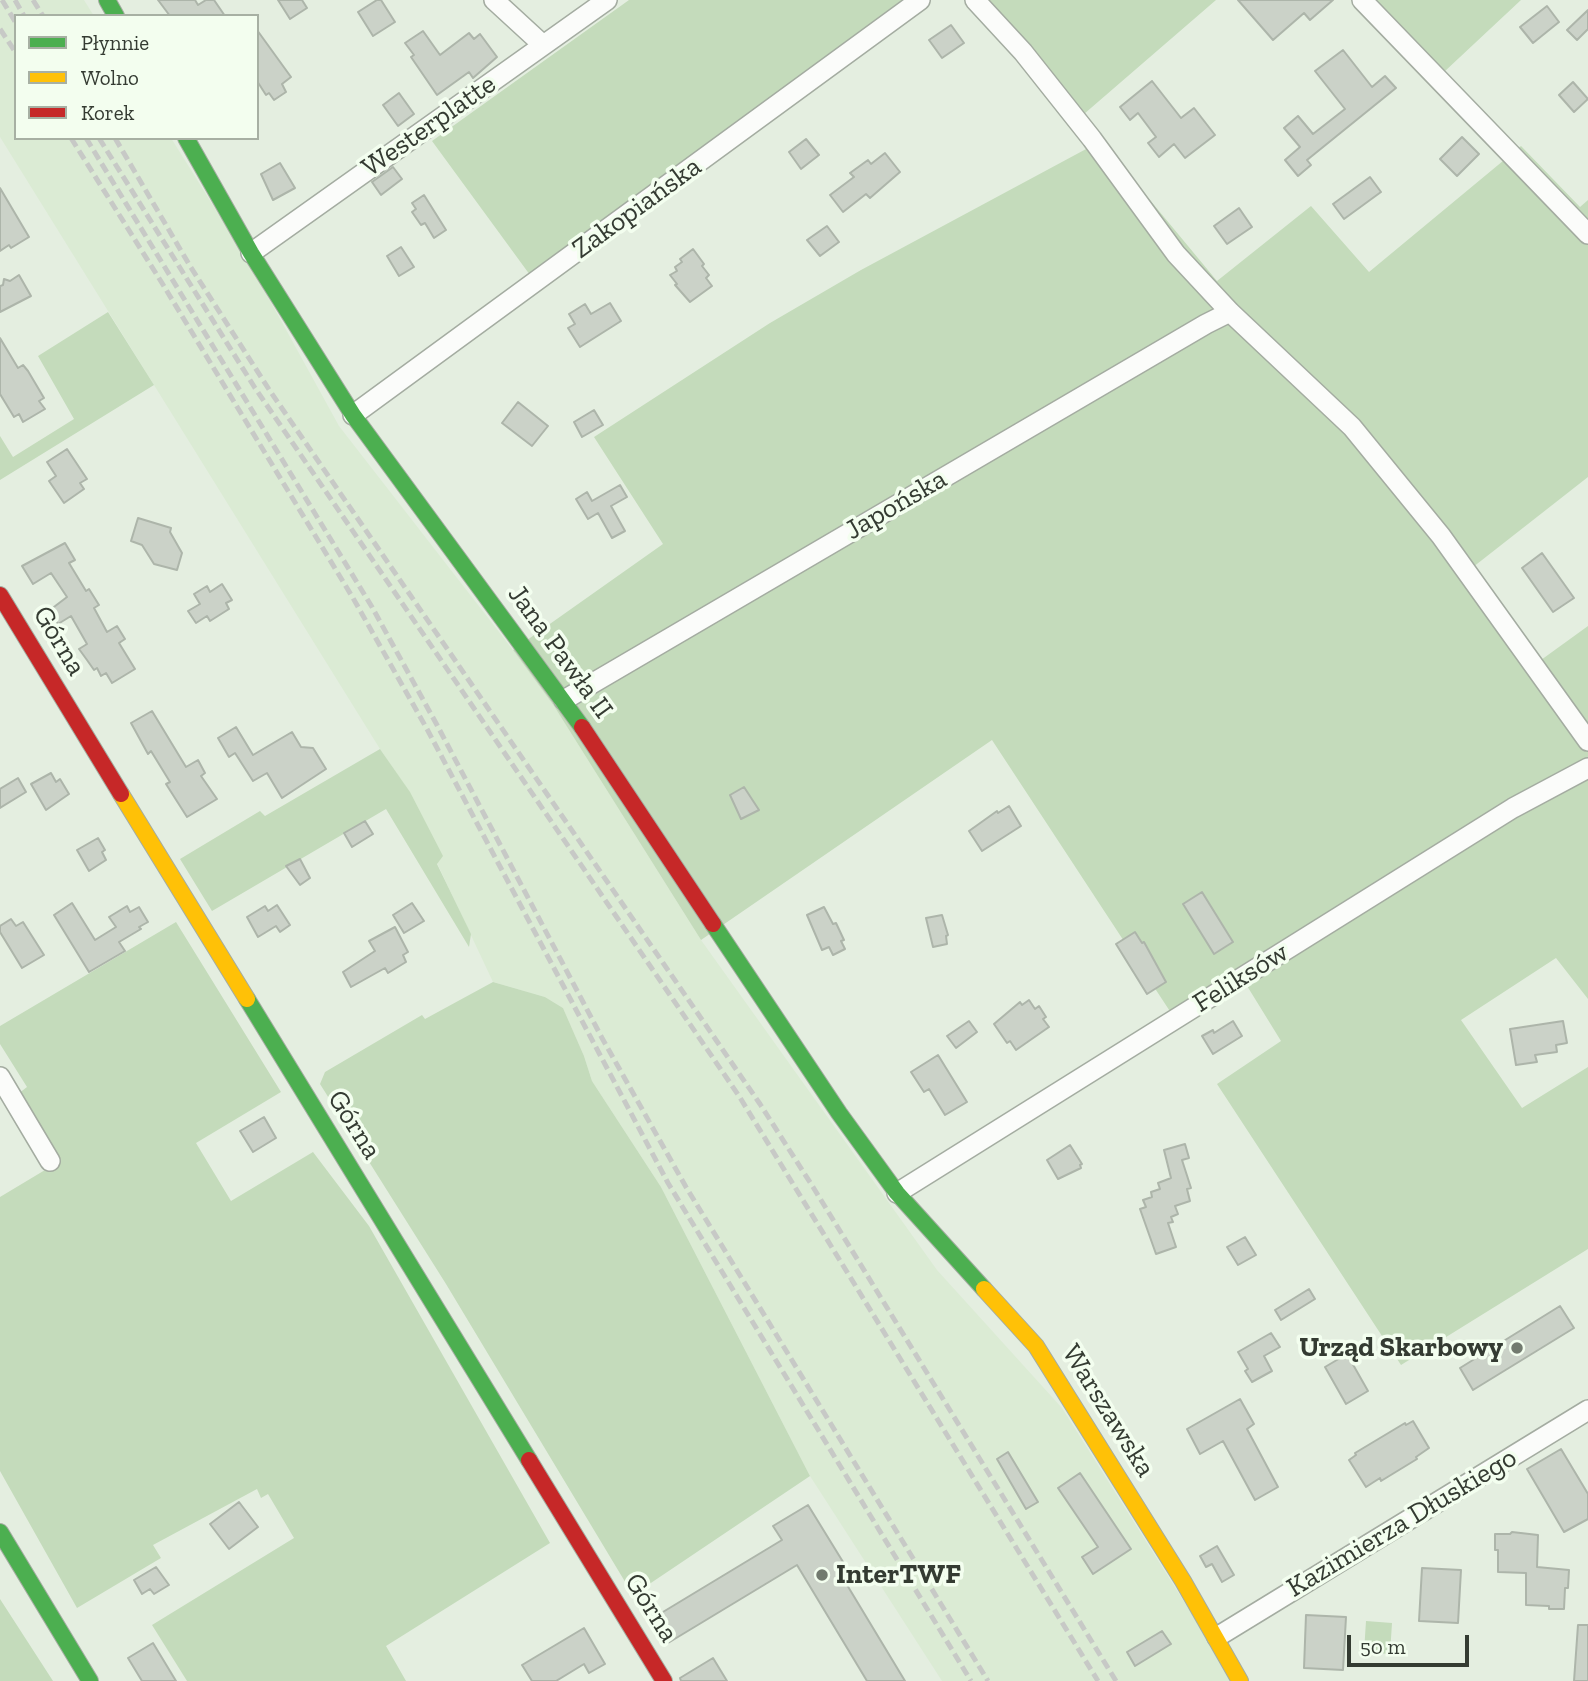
<!DOCTYPE html>
<html>
<head>
<meta charset="utf-8">
<style>
	body { margin:0 }
	#map { position:relative; width:1588px; height:1681px; overflow:hidden; background:#e4eee0; font-family:"Zilla Slab",serif }
	canvas { display:block }
	.legend { position:absolute; left:14px; top:14px; width:245px; height:126px; box-sizing:border-box; background:#f3feef; border:2px solid #a7b0a3; margin:0; padding:9px 12px; list-style:none; font-size:21px; color:#343b32 }
	.legend li { display:flex; align-items:center; gap:14px; height:35px }
	.legend b { width:35px; border:2px solid #a7b0a3 }
	.scale { position:absolute; left:1347px; top:1635px; width:122px; height:32px; box-sizing:border-box; border:4px solid #343b32; border-top:0; padding-left:9px; font-size:21px; line-height:24px; white-space:nowrap; color:#343b32; -webkit-text-stroke:5px #f3feef; paint-order:stroke }
</style>
</head>
<body>
<div id="map">
<canvas width="1588" height="1681"></canvas>
<ul class="legend">
<li><b style="height:9px;background:#4caf50"></b>Płynnie</li>
<li><b style="height:9px;background:#ffc107"></b>Wolno</li>
<li><b style="height:9px;background:#c62828"></b>Korek</li>
</ul>
<div class="scale">50 m</div>
</div>
<script>
const ctx = document.querySelector('canvas').getContext('2d');
ctx.lineJoin = 'round';
function fillPath(path, color) { ctx.fillStyle = color; ctx.fill(path, 'evenodd'); }
function trace(path, color, width, dash) { ctx.strokeStyle = color; ctx.lineWidth = width; ctx.lineCap = dash ? 'butt' : 'round'; ctx.setLineDash(dash || []); ctx.stroke(path); }
function label(font, color, halo, rows, align = 'center') {
  ctx.font = font + ' "Zilla Slab",serif'; ctx.lineWidth = 7; ctx.setLineDash([]); ctx.textBaseline = 'middle'; ctx.strokeStyle = halo; ctx.fillStyle = color; for (const [text, x, y, turn = 0] of rows) {
    ctx.save(); ctx.translate(x, y); ctx.rotate((+turn || 0) * Math.PI / 180); ctx.textAlign = isNaN(turn) ? turn : align; if (halo) ctx.strokeText(text, 0, 0); ctx.fillText(text, 0, 0); ctx.restore();
  }
}
const built = new Path2D(`
	M0,0H84L94,16H16V138H171L251,266L339,426L513,650L554,706L701,940L937,1270L1062,1408L1234,1681H942L810,1476L661,1187L592,1081L584,1056L563,1008L545,997L493,982L437,863L410,793L380,749L0,137Z`);
const green = new Path2D(`
	M629,0H911L530,275L432,141Z
	M985,0H1216L1084,114Z
	M1375,0H1521L1444,72Z
	M1101,141L1217,281L1311,206L1369,272L1521,146L1580,207L1588,200V477L1468,571L1541,660L1588,626V999L1556,958L1461,1020L1522,1108L1588,1067V1249L1401,1365L1217,1084L1281,1041L1244,981L1177,1022L992,740L701,940L554,706L513,650L663,544L594,437L770,323L861,270Z
	M108,312L154,385L0,480V436L13,457L74,419L38,356Z
	M380,749L410,792L443,856L437,864L471,934L469,947L386,809L212,911L180,859L260,811L265,816Z
	M176,922L281,1092L196,1143L231,1201L313,1152L369,1226L550,1543L386,1646L406,1681H187L152,1625L294,1538L268,1494L261,1498L257,1489L153,1545L161,1558L77,1608L0,1471V1197L60,1161L18,1094L27,1087L0,1044V1026Z
	M493,982L545,997L563,1008L584,1056L592,1081L661,1187L810,1476L633,1595L446,1284L320,1084L325,1072L422,1015L425,1019Z
	M0,1599L53,1681H0Z
	M1366,1621L1392,1623L1390,1654L1364,1652Z`);
const building = new Path2D(`
	M158,0H195L198,5L206,0H214L225,16H170Z
	M278,0H302L307,8L290,19Z
	M377,0H381L395,22L373,36L358,12Z
	M1238,0H1333L1310,20L1304,13L1273,40Z
	M1547,6L1559,22L1533,43L1520,27Z
	M1588,10V29L1577,40L1567,30Z
	M951,25L964,43L942,58L929,40Z
	M257,30L291,77L282,84L286,92L274,100L269,93L266,95L257,81Z
	M423,31L440,55L469,33L474,39L480,34L497,57L473,78L469,72L437,95L411,57L414,55L405,43Z
	M1343,50L1372,87L1385,76L1396,88L1307,160L1311,165L1298,176L1285,160L1300,147L1284,128L1298,116L1313,134L1345,109L1315,71Z
	M1152,81L1181,118L1194,108L1215,135L1185,158L1174,144L1159,157L1148,143L1156,137L1138,113L1130,120L1120,107Z
	M1573,82L1588,99L1574,112L1559,95Z
	M399,93L414,114L398,126L383,105Z
	M1462,137L1479,154L1457,176L1440,159Z
	M806,139L819,155L801,169L789,152Z
	M885,153L900,172L870,198L866,194L843,212L830,195L854,177L850,173L868,160L871,164Z
	M280,163L295,188L273,200L261,174Z
	M393,167L402,179L381,195L372,182Z
	M1370,177L1381,192L1344,219L1333,204Z
	M0,188L29,237L11,248L9,245L0,251Z
	M424,195L446,230L434,238L425,223L421,225L412,212L416,209L412,203Z
	M1239,208L1252,227L1227,244L1214,226Z
	M827,226L839,242L820,256L807,240Z
	M401,247L414,267L399,276L387,256Z
	M693,249L704,264L702,266L709,275L706,278L712,286L690,302L675,285L677,284L670,275L677,271L675,267L682,262L680,259Z
	M19,275L31,296L0,312V286L3,285L4,279L10,281Z
	M610,303L621,321L580,347L568,328L575,324L569,314L585,304L591,314Z
	M0,338L18,368L23,365L28,371L44,398L39,401L45,409L23,422L19,414L14,417L0,394Z
	M518,402L548,426L532,446L502,423Z
	M594,410L603,425L582,437L574,422Z
	M67,449L87,479L80,483L84,489L64,503L49,481L56,476L47,462Z
	M620,485L627,497L611,506L625,531L612,538L598,513L588,519L576,499L587,492L592,501Z
	M138,518L171,528L170,532L182,553L177,570L154,564L142,545L131,541Z
	M65,543L75,560L69,563L86,591L89,589L99,605L94,608L107,632L117,626L125,639L119,643L135,669L112,683L106,673L101,676L97,668L94,670L87,660L79,649L87,644L71,616L58,624L50,610L67,597L51,573L33,584L22,566Z
	M1542,553L1574,598L1553,612L1522,568Z
	M222,584L232,600L226,603L229,609L210,621L207,616L196,623L188,611L200,604L194,594L207,586L210,592Z
	M152,711L186,767L198,760L205,773L201,776L217,799L187,817L166,784L170,782L151,751L148,754L131,723Z
	M236,727L253,755L292,732L301,747L313,748L326,769L282,798L267,773L253,781L235,753L229,757L218,738Z
	M51,773L56,782L60,779L69,794L46,810L31,784Z
	M18,778L26,792L0,808V789Z
	M744,787L759,810L741,819L730,795Z
	M1009,806L1021,826L982,851L969,831L997,811L998,813Z
	M365,821L373,834L352,847L344,833Z
	M98,838L105,850L102,852L106,860L89,871L77,850Z
	M300,859L310,878L300,885L286,866Z
	M1202,892L1233,942L1214,954L1183,904Z
	M72,903L95,940L116,927L109,917L127,906L130,912L139,907L148,922L139,927L141,929L119,942L125,951L89,972L54,915Z
	M412,903L424,921L404,933L393,915Z
	M277,905L290,925L280,932L276,926L258,937L247,917L265,906L268,911Z
	M824,907L833,924L836,923L844,940L841,941L845,949L833,955L829,947L822,950L807,915Z
	M942,915L948,935L946,936L947,944L933,947L926,918Z
	M11,919L16,926L23,922L44,955L22,968L0,932V926Z
	M395,927L408,952L403,955L406,962L388,973L385,968L351,987L343,972L375,951L369,941Z
	M1135,932L1142,943L1144,942L1166,982L1147,994L1116,944Z
	M1029,1000L1035,1009L1039,1006L1046,1017L1043,1019L1049,1027L1016,1050L1010,1041L1007,1043L994,1024L1020,1002L1022,1005Z
	M969,1021L977,1032L956,1048L947,1036Z
	M1233,1021L1242,1036L1213,1054L1202,1036L1213,1030L1214,1033Z
	M1563,1021L1567,1043L1556,1045L1557,1052L1535,1055L1537,1062L1516,1065L1510,1029Z
	M938,1055L967,1102L945,1115L929,1089L924,1092L911,1072Z
	M264,1117L276,1138L253,1152L240,1131Z
	M1185,1144L1189,1158L1182,1160L1191,1188L1187,1189L1190,1201L1175,1206L1178,1214L1171,1217L1173,1222L1168,1223L1176,1247L1156,1254L1140,1209L1146,1207L1143,1200L1152,1197L1151,1192L1160,1189L1158,1183L1171,1178L1164,1150Z
	M1070,1145L1082,1164L1080,1165L1081,1168L1058,1179L1047,1160Z
	M1245,1237L1256,1255L1238,1265L1227,1247Z
	M1309,1289L1315,1299L1281,1320L1275,1310Z
	M1560,1306L1574,1328L1473,1390L1460,1368Z
	M1271,1333L1280,1347L1264,1356L1272,1371L1252,1382L1245,1371L1248,1369L1238,1352Z
	M1347,1354L1368,1391L1346,1404L1325,1367Z
	M1240,1399L1254,1424L1247,1429L1278,1487L1255,1500L1223,1441L1200,1454L1187,1429Z
	M1413,1421L1429,1448L1416,1457L1417,1459L1381,1481L1380,1478L1366,1487L1349,1460L1356,1455L1355,1453L1405,1423L1406,1425Z
	M1561,1449L1588,1494V1519L1564,1532L1527,1469Z
	M1008,1452L1038,1502L1026,1509L997,1459Z
	M1080,1473L1131,1549L1093,1574L1082,1557L1098,1547L1058,1488Z
	M239,1502L258,1527L229,1549L210,1524Z
	M808,1505L848,1570L841,1575L905,1681H867L797,1565L668,1643L653,1618L782,1540L773,1526Z
	M1512,1532L1538,1535L1537,1567L1569,1570L1568,1588H1565L1564,1609H1549V1606L1526,1605V1573L1498,1572V1550H1495V1534H1510Z
	M1217,1546L1234,1575L1222,1582L1212,1564L1206,1567L1200,1556Z
	M156,1567L169,1585L154,1594L150,1589L142,1594L134,1580Z
	M1422,1568L1461,1570L1458,1623L1419,1621Z
	M1306,1615L1346,1617L1343,1670L1304,1668Z
	M1578,1625H1588V1681H1574Z
	M584,1628L605,1664L589,1673L584,1664L556,1681H532L522,1665Z
	M1162,1631L1171,1644L1135,1666L1127,1652Z
	M153,1643L176,1681H142L128,1658Z
	M713,1658L727,1681H681L680,1678Z`);
const street = new Path2D(`
	M494,0L543,45
	M975,0L1023,52L1092,139L1176,254L1230,312L1352,427L1441,536L1588,741
	M1362,0L1588,234
	M251,253L607,0
	M353,415L920,0
	M564,700L1206,324L1230,312
	M0,1077L50,1161
	M897,1193L1513,808L1588,768
	M1217,1637L1588,1410`);
const fast = new Path2D(`
	M107,0L116,16
	M186,138L251,253L353,415L582,727
	M713,924L839,1113L897,1193L984,1289
	M247,999L529,1460
	M0,1532L90,1681`);
const slow = new Path2D(`
	M121,794L247,999
	M984,1289L1036,1346L1183,1581L1240,1681`);
const jam = new Path2D(`
	M0,595L121,794
	M582,727L713,924
	M529,1460L664,1681`);
const rail = new Path2D(`
	M2,0L16,23
	M15,0L24,16
	M33,0L43,16
	M0,29L16,53
	M71,138L162,283L353,598L427,729L668,1183L971,1681
	M86,138L372,607L437,725L602,1038L686,1187L988,1681
	M99,138L255,388L739,1096L1098,1681
	M115,138L190,266L270,391L760,1104L813,1187L1116,1681`);
const markers = [
	[1517,1348,7,"#727a6f"],
	[822,1575,7,"#727a6f"]
];
const streetNames = [
	["Westerplatte",429,126,-35],
	["Zakopiańska",637,208,-36],
	["Japońska",896,505,-30],
	["Górna",59,641,59],
	["Jana Pawła II",560,652,54],
	["Feliksów",1241,978,-32],
	["Górna",354,1125,58],
	["Warszawska",1108,1411,58],
	["Kazimierza Dłuskiego",1402,1523,-31],
	["Górna",651,1608,58]
];
const poiNames = [
	["Urząd Skarbowy",1503,1348],
	["InterTWF",836,1575,"left"]
];
fillPath(built, '#dbebd4');
fillPath(green, '#c4dbbb');
fillPath(building, '#cbd2c8');
trace(building, '#adb5aa', 2);
trace(street, '#a4aca1', 22);
trace(fast, '#a4aca1', 18);
trace(slow, '#a4aca1', 18);
trace(jam, '#a4aca1', 18);
trace(street, '#fbfcfa', 19);
trace(fast, '#4caf50', 16);
trace(slow, '#ffc107', 16);
trace(jam, '#c62828', 16);
trace(rail, '#c7c9c6', 5, [10, 5]);
for (const [x, y, r, color] of markers) { const dot = new Path2D(); dot.arc(x, y, r, 0, 2 * Math.PI); ctx.fillStyle = color; ctx.fill(dot); trace(dot, '#f3feef', 2.5); }
label('28px', '#343b32', '#f3feef', streetNames);
label('bold 28px', '#343b32', '#f3feef', poiNames, 'right');
</script>
</body>
</html>
